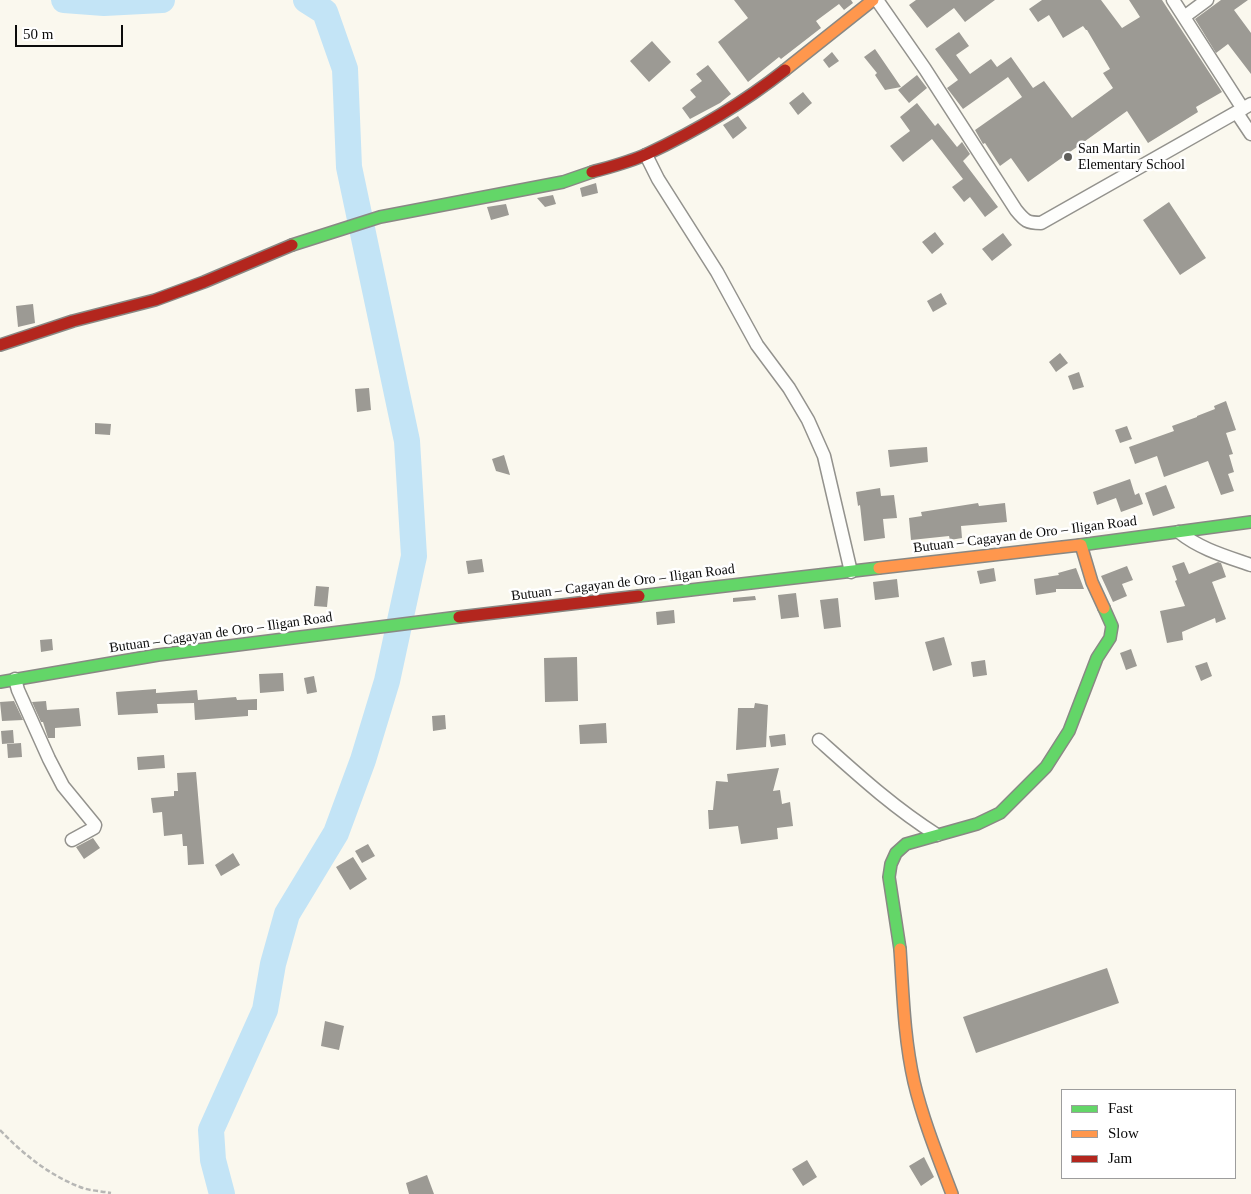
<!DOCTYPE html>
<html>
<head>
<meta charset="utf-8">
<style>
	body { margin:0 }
	#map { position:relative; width:1251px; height:1194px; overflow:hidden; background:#faf8ee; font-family:"Times New Roman",serif }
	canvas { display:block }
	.legend { position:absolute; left:1061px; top:1089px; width:175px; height:90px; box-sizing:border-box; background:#fff; border:1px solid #9d9d9d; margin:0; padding:6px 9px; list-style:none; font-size:15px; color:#0b0b0b }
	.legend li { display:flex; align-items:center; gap:10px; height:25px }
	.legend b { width:25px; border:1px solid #9d9d9d }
	.scale { position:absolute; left:15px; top:25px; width:108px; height:22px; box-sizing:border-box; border:2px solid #0b0b0b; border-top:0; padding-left:6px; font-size:15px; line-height:18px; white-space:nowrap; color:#0b0b0b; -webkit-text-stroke:4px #fff; paint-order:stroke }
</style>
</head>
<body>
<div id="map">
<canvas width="1251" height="1194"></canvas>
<ul class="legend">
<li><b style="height:6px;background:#63d668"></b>Fast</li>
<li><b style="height:6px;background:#ff974d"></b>Slow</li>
<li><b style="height:6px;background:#b3261e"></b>Jam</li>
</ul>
<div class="scale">50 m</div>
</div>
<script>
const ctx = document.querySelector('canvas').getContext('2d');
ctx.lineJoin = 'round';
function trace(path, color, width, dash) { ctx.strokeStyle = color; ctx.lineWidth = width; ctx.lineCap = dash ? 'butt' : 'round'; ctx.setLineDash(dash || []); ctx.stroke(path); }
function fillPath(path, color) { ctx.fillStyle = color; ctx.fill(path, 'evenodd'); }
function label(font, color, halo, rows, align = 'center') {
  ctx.font = font + ' "Times New Roman",serif'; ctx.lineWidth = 5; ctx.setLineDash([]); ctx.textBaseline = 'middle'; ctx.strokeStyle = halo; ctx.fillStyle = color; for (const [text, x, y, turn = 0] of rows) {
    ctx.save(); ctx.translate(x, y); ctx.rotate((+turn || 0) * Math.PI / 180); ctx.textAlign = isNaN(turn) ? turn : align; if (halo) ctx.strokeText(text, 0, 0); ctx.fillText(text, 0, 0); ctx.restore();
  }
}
const river = new Path2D(`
	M64,0L104,3L162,0
	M222,1194L213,1160L211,1130L265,1010L273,964L287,914L336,833L363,760L387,681L414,556L407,441L349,167L345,69L325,12L306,0`);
const building = new Path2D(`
	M734,0H851L853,3L844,10L839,4L816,21L821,28L781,59L779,57L748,82L718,42L748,18Z
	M916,0H995L965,22L954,8L927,28L909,5Z
	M1042,0H1101L1122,28L1140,17L1129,0H1162L1222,92L1196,107L1198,112L1148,143L1127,111L1028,182L1011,158L1000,166L985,143L983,144L975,130L1022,97L1008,77L963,109L947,88L958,80L935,49L959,32L969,46L956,55L970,74L991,59L997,67L1011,57L1033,88L1044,81L1072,118L1113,88L1103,73L1110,69L1087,30H1086L1083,26L1063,38L1049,15L1038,22L1029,9Z
	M1221,0H1248L1234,10L1251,33V74L1228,44L1216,53L1195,19Z
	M652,41L671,62L649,82L630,61Z
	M875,49L901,87L885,90L875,75L877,73L864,57Z
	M832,52L839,61L829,68L823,60Z
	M708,65L731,94L720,103L690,119L682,108L696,97L690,90L702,81L696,74Z
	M917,75L927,88L909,103L898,90Z
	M803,92L812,103L798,115L789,103Z
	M917,103L935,126L938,123L957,147L962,142L970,154L963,161L998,207L985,217L970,197L964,202L952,187L963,179L932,139L903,162L890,146L910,131L900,117Z
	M738,116L747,128L733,139L723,125Z
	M596,183L598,193L582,197L580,188Z
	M553,195L556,204L545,207L537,198Z
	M1169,202L1206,258L1180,275L1143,220Z
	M506,204L509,215L491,220L487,207Z
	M935,232L944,244L932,254L922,242Z
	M1003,233L1012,245L992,261L982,249Z
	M941,293L947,304L933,312L927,301Z
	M33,304L35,323L18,327L16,306Z
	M1060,353L1068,363L1056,372L1049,362Z
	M1079,372L1084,387L1073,390L1068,376Z
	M369,388L371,410L357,412L355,389Z
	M1226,401L1236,430L1226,433L1233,454L1229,455L1234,472L1228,474L1234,491L1221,495L1208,461L1164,477L1157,456L1135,464L1129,447L1174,431L1172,426L1197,417V416L1215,409L1214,406Z
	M95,423L111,424L110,435L95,434Z
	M1127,426L1132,439L1120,443L1115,430Z
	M927,447L928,462L890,467L888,450Z
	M504,455L510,475L496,471L492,459Z
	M1130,479L1135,495L1139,493L1143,504L1121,512L1116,498L1097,505L1093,492Z
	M1166,485L1175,508L1153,516L1145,493Z
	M880,488L881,496L894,495L897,518L883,519L885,538L864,541L860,505L858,506L856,492Z
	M978,503L979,506L1005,503L1007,522L961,526L962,538L950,540L949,536L911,540L909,518L922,516L921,512Z
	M482,559L484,572L468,574L466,561Z
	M1184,562L1189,574L1218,562L1221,563L1226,577L1212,582L1226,619L1216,623L1215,618L1182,632L1183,640L1167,643L1160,611L1185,606L1175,581L1177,580L1172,566Z
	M1127,566L1133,580L1122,584L1127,596L1113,602L1101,576Z
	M994,568L996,581L980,584L977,571Z
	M1076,568L1084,589H1056V592L1036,595L1034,579L1059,575L1058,573Z
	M897,579L899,597L875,600L873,582Z
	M316,586L329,587L327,607L314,606Z
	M796,593L799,617L781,619L778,595Z
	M755,596L756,600L733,602V598Z
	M838,598L841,627L824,629L820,600Z
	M674,610L675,623L657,625L656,612Z
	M944,637L952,665L933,671L925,642Z
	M52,639L53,650L41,652L40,640Z
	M1131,649L1137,666L1126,670L1120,653Z
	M577,657L578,701L545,702L544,658Z
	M985,660L987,675L973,677L971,662Z
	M1207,662L1212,676L1201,681L1195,666Z
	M283,673L284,691L260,693L259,674Z
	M314,676L317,692L307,694L304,678Z
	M156,689V693L197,690L198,700L236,697L237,700L257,699V710H248V716L195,720L194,703L157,704L158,713L118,715L116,692Z
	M14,701L23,720L2,721L0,702Z
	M46,701L47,710L79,708L81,726L55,728V738H48L43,722H41L32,702Z
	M755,703L768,705L766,747L736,750L738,708H754Z
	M445,715L446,729L433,731L432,716Z
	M606,723L607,743L580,744L579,725Z
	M13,730L14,743L2,744L1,731Z
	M785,734L786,745L771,747L769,736Z
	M21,743L22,757L8,758L7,744Z
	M164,755L165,768L138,770L137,757Z
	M779,768L773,791L780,790L782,804L790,802L793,826L777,828L778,839L741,844L738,826L709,829L708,810H713L716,781L728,782L727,774Z
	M196,772L204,864L188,865L187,846H183L182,834L164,836L162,812L153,813L151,798L174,796V791H178L177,773Z
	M93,838L100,848L84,859L76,847Z
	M368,844L375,856L362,863L355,851Z
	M233,853L240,865L221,876L215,865Z
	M353,857L367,879L350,890L336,867Z
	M1107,968L1119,1003L976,1053L963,1017Z
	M325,1021L344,1026L339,1050L321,1046Z
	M924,1157L934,1177L921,1186L909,1166Z
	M807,1160L817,1177L803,1186L792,1169Z
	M427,1175L434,1194H409L406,1183Z`);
const path = new Path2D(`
	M0,1130C23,1154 49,1175 80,1187C90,1191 101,1191 111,1193`);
const street = new Path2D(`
	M877,0L925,69L1016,210C1025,221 1027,223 1041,223L1251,104
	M1173,0L1243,109
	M1184,17L1207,0
	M1237,113L1251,134
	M646,155L658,179L717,272L757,345L789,388L808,420L824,456L851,572
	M1179,532C1200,549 1225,556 1251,565
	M15,679L18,690L49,759L63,786L95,825L94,828L72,840
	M819,740C857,774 894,808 937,835`);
const fast = new Path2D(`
	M292,245L380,217L563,182L592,172
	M1080,545L1251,522
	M639,596L879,568
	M0,682L158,655L459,617
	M900,949L889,877L891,864L896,853L906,844L977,824L1000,813L1046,767L1069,731L1097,658L1110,638L1112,626L1104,608`);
const slow = new Path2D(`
	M785,70L873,0
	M1081,545L1092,582L1104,608
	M879,568L1080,545
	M900,949C903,993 904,1038 914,1082C923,1120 938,1157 952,1194`);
const jam = new Path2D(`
	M592,172C610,167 630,162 647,154C696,131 743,103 785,70
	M0,345L73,321L155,300L204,282L292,245
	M459,617L639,596`);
const markers = [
	[1068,157,5,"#5f5e5a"]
];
const poiNames = [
	["San Martin",1078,149],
	["Elementary School",1078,165]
];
const streetNames = [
	["Butuan – Cagayan de Oro – Iligan Road",1025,535,-7],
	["Butuan – Cagayan de Oro – Iligan Road",623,583,-7],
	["Butuan – Cagayan de Oro – Iligan Road",221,633,-8]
];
trace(river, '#c3e4f6', 26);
fillPath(building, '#9c9a94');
trace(street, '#93928d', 15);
trace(fast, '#898884', 14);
trace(slow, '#898884', 14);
trace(jam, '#898884', 14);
trace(path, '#b7b7b5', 2.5, [5, 2.5]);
trace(street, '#fefefc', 12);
trace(fast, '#63d668', 11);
trace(slow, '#ff974d', 11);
trace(jam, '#b3261e', 11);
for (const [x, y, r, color] of markers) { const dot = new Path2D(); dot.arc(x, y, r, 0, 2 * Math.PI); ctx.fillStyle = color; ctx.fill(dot); trace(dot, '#fff', 2); }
label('14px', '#0b0b0b', '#fff', poiNames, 'left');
label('14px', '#0b0b0b', '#fff', streetNames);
</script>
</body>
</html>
